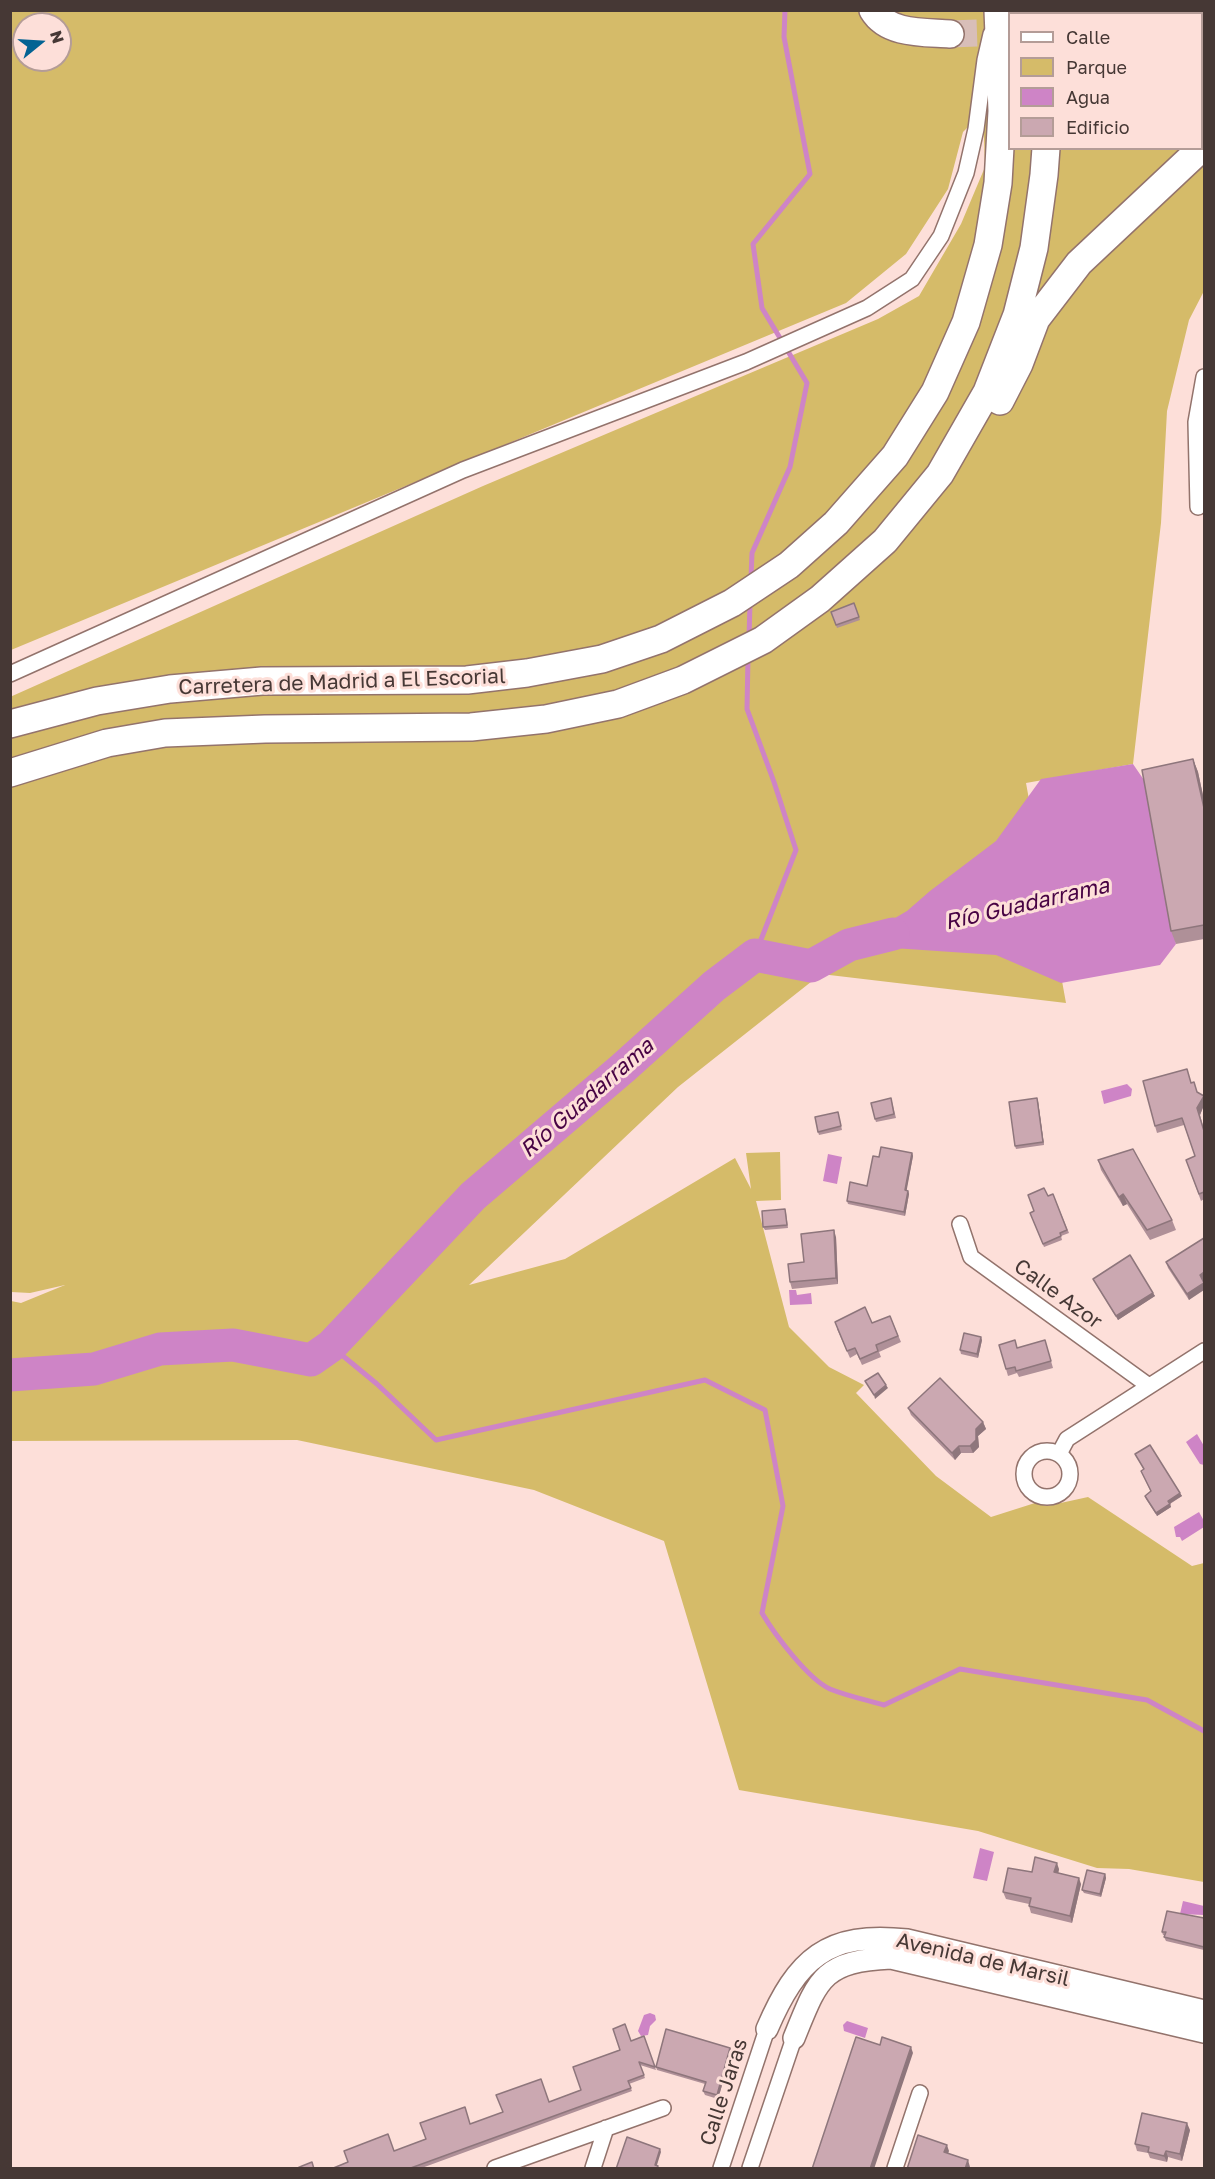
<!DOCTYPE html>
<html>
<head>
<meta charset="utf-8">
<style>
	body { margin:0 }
	#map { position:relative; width:1215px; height:2179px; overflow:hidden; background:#fddfd9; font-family:"Golos Text",sans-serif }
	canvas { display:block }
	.frame { position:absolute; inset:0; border:12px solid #463835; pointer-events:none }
	.legend { position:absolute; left:1008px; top:12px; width:195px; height:138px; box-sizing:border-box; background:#fddfd9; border:2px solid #b49c97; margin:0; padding:8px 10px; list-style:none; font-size:18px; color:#463835 }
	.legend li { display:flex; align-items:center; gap:12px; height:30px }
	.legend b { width:30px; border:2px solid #b49c97 }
	.north { position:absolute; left:12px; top:12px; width:60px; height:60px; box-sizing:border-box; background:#fddfd9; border:2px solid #b49c97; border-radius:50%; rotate:72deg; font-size:16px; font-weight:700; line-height:24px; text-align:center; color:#463835 }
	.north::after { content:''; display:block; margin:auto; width:21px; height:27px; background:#036393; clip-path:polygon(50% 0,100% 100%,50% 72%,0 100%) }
</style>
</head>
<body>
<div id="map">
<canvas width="1215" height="2179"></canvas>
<div class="frame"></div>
<ul class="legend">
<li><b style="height:8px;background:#fff"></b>Calle</li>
<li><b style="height:16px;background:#d5bb69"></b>Parque</li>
<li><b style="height:16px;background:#ce84c6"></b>Agua</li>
<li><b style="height:16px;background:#cba8b1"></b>Edificio</li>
</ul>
<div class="north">N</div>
</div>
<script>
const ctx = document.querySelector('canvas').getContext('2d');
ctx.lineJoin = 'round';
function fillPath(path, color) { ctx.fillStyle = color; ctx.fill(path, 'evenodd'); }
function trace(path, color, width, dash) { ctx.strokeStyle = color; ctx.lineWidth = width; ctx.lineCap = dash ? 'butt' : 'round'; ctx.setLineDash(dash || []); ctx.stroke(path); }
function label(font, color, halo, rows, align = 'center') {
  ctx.font = font + ' "Golos Text",sans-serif'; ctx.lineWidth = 6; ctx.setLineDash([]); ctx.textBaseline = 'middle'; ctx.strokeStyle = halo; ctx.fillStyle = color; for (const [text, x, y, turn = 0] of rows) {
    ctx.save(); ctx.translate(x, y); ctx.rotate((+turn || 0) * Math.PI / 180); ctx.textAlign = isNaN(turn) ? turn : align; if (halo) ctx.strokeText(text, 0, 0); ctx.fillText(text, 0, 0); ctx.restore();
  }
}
const green = new Path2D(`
	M11,11H1180L1181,13L1010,14V148H1202V30H1204V291L1189,320L1167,411L1161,523L1133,764L1026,783L1066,1003L821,974L678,1087L469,1285L565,1259L735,1158L751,1189L746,1153L780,1152L781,1200L756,1201L789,1327L829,1367L864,1385L856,1393L936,1476L991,1517L1035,1503L1047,1506L1088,1497L1192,1566L1204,1563V1882L1129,1869L1097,1868L978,1831L739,1790L664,1541L534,1490L297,1440L11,1441V1301L21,1303L65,1285L30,1293L11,1292L10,697L483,486L878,319L919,296L961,224L985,167L983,112L963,132L948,189L906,254L846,303L11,650ZM24,24H60V60H24Z`);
const water = new Path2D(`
	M1133,764L1146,783L1176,944L1160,965L1061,983L996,955L849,945L907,911L930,891L996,841L1041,779Z
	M1127,1084L1132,1089L1131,1096L1104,1104L1101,1091Z
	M828,1154L842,1157L837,1184L823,1181Z
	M789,1290H796L797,1295L811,1293L812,1304L790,1305Z
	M1197,1434L1204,1446V1465L1200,1464L1186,1442Z
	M1199,1512L1204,1521V1527L1182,1541L1180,1537H1176L1174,1527Z
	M980,1848L994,1852L987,1881L973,1878Z
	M1183,1901L1204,1906V1915L1180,1914Z
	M650,2013L655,2015L656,2020L650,2026L648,2035L641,2036L638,2031L644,2015Z
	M847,2021L868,2028L865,2038L844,2031L843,2025Z`);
const stream = new Path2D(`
	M751,578L752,553L790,467L807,383L762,308L753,244L810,174L784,37L785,10
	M749,638L750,603
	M748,657L747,709L774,782L796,850L755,955
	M331,1346L377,1384L436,1440L705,1380L765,1410L783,1506L762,1613C775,1635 808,1679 830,1689C847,1696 867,1700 884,1705L960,1669L1147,1700L1204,1731`);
const river = new Path2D(`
	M10,1375L94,1369L160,1349L233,1345L311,1360L331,1346L473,1196L623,1068L714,986L755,955L811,966L849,945L893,934`);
const highwayTunnel = new Path2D(`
	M950,34L1010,32`);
const street = new Path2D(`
	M1198,507L1196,422L1204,377
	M10,674L463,470L746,362L867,308L912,279L941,236L966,173L976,129L985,60L991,34
	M960,1224L971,1257L1149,1386
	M1024 1474a23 23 0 1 1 46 0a23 23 0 1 1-46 0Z
	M1059,1454L1067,1439L1204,1351
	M495,2168L663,2108
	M593,2168L606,2128
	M721,2168L767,2029
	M750,2168L794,2038
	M895,2168L920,2093`);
const secondary = new Path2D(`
	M1185,10L1189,14
	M767,2029C797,1959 827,1931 907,1940L1204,2011
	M794,2038C818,1979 822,1961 891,1958L1204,2032`);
const highway = new Path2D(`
	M873,10C888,35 925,32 950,34
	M1061,10V14
	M1116,14L1142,10
	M1203,22L1204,24
	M1202,103L1204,99
	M1000,401L1019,364L1036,319L1079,263L1193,156L1198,148
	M10,724L97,701L170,689L262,681L467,680L527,673L602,659L661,639L732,603L789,565L836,523L895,456L935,392L966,322L988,245L998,183L1002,111L998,10
	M10,773L107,743L165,733L265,729L471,727L546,719L618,704L683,680L763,640L820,599L885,541L940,474L987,392L1017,315L1034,248L1044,175L1046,148`);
const wall = new Path2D(`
	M854,603L860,620L837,628L831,612Z
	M1193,759L1198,772L1204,800V939L1176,944L1171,931Z
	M1191,1083L1197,1093L1204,1096V1105L1200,1115L1204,1130V1199L1201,1201L1186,1160L1195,1156L1184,1125L1157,1133L1155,1126Z
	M1038,1101L1044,1145L1016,1149L1015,1146Z
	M892,1102L896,1118L876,1122L875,1119Z
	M838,1112L842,1130L819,1135L818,1132Z
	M912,1153L913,1156L906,1191H908L909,1194L905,1216L848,1204L847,1201L867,1186L879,1157Z
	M1098,1160L1172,1220L1176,1230L1150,1240L1127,1204L1123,1206L1101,1170Z
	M1053,1194L1069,1233L1061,1236L1062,1240L1044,1247L1030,1213L1034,1211L1048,1196Z
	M786,1212L788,1228L765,1230L763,1227Z
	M836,1237L838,1284L792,1289L790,1282L804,1262Z
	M1166,1262L1203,1281L1189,1300L1168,1268Z
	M1093,1279L1153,1293L1155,1296L1118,1320Z
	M890,1316L901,1342L879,1352L881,1357L862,1365L857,1354L850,1358L837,1329L872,1323Z
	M982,1340L978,1358L961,1354L960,1350Z
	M1045,1340L1053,1368L1019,1377L1017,1373L1008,1376L1006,1369L1018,1348Z
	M908,1408L983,1422L986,1429L978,1436L979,1447L973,1453H961L955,1460L911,1415Z
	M1135,1454L1180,1493L1182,1496L1170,1504L1171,1507L1157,1516L1146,1499L1145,1496L1151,1492L1141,1471L1144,1470Z
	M1059,1869L1058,1873L1081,1884L1072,1923L1031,1913L1029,1906V1904L1006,1899L1003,1892L1032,1872Z
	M1105,1874L1106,1878L1101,1897L1084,1893L1082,1890Z
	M1204,1918V1950L1166,1941L1164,1937L1165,1935H1163L1162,1932Z
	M644,2036L656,2070L640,2065L645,2078L629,2084L632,2091L419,2169H331L394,2151L470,2124L549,2102L581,2090L620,2050Z
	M730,2048L732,2051L718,2099L705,2095L703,2091L705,2084L657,2070L656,2067Z
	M1190,2130L1182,2161L1168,2157L1167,2162L1150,2158L1148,2153L1137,2151L1135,2144Z`);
const shadedWall = new Path2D(`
	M1193,759L1198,772L1204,800V808Z
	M1204,1096V1105L1200,1115L1197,1108Z
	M1037,1098L1038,1101L1044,1145L1043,1142Z
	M912,1153L913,1156L906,1194L905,1190Z
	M908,1191L909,1194L905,1216L904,1212Z
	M1123,1194L1127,1204L1123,1206L1119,1197Z
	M834,1230L836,1237L838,1284L836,1278Z
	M1204,1272V1280L1202,1281L1200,1275Z
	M1204,1283V1290L1189,1300L1187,1294Z
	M1153,1293L1155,1296L1118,1320L1116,1316Z
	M981,1337L982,1340L978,1358L977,1354Z
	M886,1385L888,1388L875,1399L874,1395Z
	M983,1422L986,1429L978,1436L979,1447L973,1453L970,1446L976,1429Z
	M959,1446L961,1453L955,1460L952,1453Z
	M1180,1493L1182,1496L1169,1504L1168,1501Z
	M1170,1504L1171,1507L1157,1516L1156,1513Z
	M1057,1863L1059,1869L1057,1879L1054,1872Z
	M1105,1874L1106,1878L1101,1897L1100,1894Z
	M1079,1878L1081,1884L1072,1923L1070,1916Z
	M911,2047L913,2053L874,2169H870Z
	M730,2048L732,2051L718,2099L717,2095Z
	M1187,2123L1190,2130L1182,2161L1180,2154Z
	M947,2145L949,2151L946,2159L944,2152Z
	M660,2149L661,2152L656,2168L655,2165Z
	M1166,2151L1168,2157L1167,2162L1164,2156Z
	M968,2160L970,2167V2169H965Z`);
const building = new Path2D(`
	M854,603L859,617L836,625L831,612Z
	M1193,759L1204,808V925L1171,931L1142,770Z
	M1187,1069L1191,1083L1194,1082L1197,1092L1204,1096L1197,1108L1204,1131V1192L1199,1194L1186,1160L1195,1156L1182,1118L1155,1126L1143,1081Z
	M891,1098L894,1114L875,1119L871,1103Z
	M1037,1098L1043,1142L1015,1146L1009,1102Z
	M838,1112L841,1126L818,1132L815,1117Z
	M881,1147L912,1153L905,1190L908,1191L904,1212L847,1201L850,1182L867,1186L873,1156L879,1157Z
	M1133,1149L1172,1220L1147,1230L1123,1194L1119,1197L1098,1160Z
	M1044,1188L1048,1196L1053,1194L1067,1230L1060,1233L1061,1236L1043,1244L1030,1213L1034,1211L1028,1195Z
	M785,1209L787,1225L763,1227L762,1211Z
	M834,1230L836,1278L790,1282L788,1264L804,1262L801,1234Z
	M1204,1238V1272L1200,1275L1204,1283L1187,1294L1166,1262Z
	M1130,1255L1153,1293L1116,1316L1093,1279Z
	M865,1307L872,1323L890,1316L898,1336L876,1345L878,1351L860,1359L855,1348L847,1351L835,1322Z
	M964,1333L981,1337L977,1354L960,1350Z
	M1015,1340L1017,1348L1045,1340L1051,1361L1016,1371L1015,1367L1006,1369L999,1345Z
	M878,1373L886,1385L874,1395L865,1381Z
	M940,1378L983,1422L976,1429V1440L970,1446H959L952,1453L908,1408Z
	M1150,1445L1180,1493L1168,1501L1170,1504L1156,1513L1145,1496L1151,1491L1141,1471L1144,1469L1135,1454Z
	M1035,1857L1057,1863L1054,1872L1079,1878L1070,1916L1029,1906L1031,1898L1003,1892L1008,1868L1032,1872Z
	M1087,1870L1105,1874L1100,1894L1082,1890Z
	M1167,1911L1204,1918V1947L1164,1937L1166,1932H1162Z
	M625,2024L631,2041L644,2036L655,2067L639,2062L644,2075L628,2081L631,2088L408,2169H331L348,2162L344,2151L388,2134L394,2151L426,2139L420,2123L465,2107L470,2124L503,2112L496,2095L541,2079L549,2102L581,2090L573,2067L620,2050L613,2029Z
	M666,2029L730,2048L717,2095L703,2091L706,2082L656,2067Z
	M856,2037L880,2045L882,2037L911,2047L870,2169H812Z
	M1142,2113L1187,2123L1180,2154L1166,2151L1164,2156L1148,2152L1149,2147L1135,2144Z
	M918,2135L947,2145L944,2152L968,2160L965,2169H907Z
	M627,2137L660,2149L655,2165L658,2166L657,2169H616Z
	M312,2162L314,2169H295L302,2166Z`);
const streetNames = [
	["Carretera de Madrid a El Escorial",342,682,-2],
	["Calle Azor",1058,1294,36],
	["Avenida de Marsil",983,1960,13],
	["Calle Jaras",724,2092,-72]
];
const waterNames = [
	["Río Guadarrama",1027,904,-13],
	["Río Guadarrama",587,1098,-41]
];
fillPath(green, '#d5bb69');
fillPath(water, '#ce84c6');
trace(stream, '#ce84c6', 5);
trace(river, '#ce84c6', 33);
trace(highwayTunnel, '#d8beb8', 27, [27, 14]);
trace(street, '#93736c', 18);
trace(secondary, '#93736c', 24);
trace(highway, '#93736c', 30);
trace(street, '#fff', 15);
trace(secondary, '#fff', 21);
trace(highway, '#fff', 27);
fillPath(wall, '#af9098');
fillPath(shadedWall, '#8e767c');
fillPath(building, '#cba8b1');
trace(building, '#8e767c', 1.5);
label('21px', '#463835', '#fddfd9', streetNames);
label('italic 22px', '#480344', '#fddfd9', waterNames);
</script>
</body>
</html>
